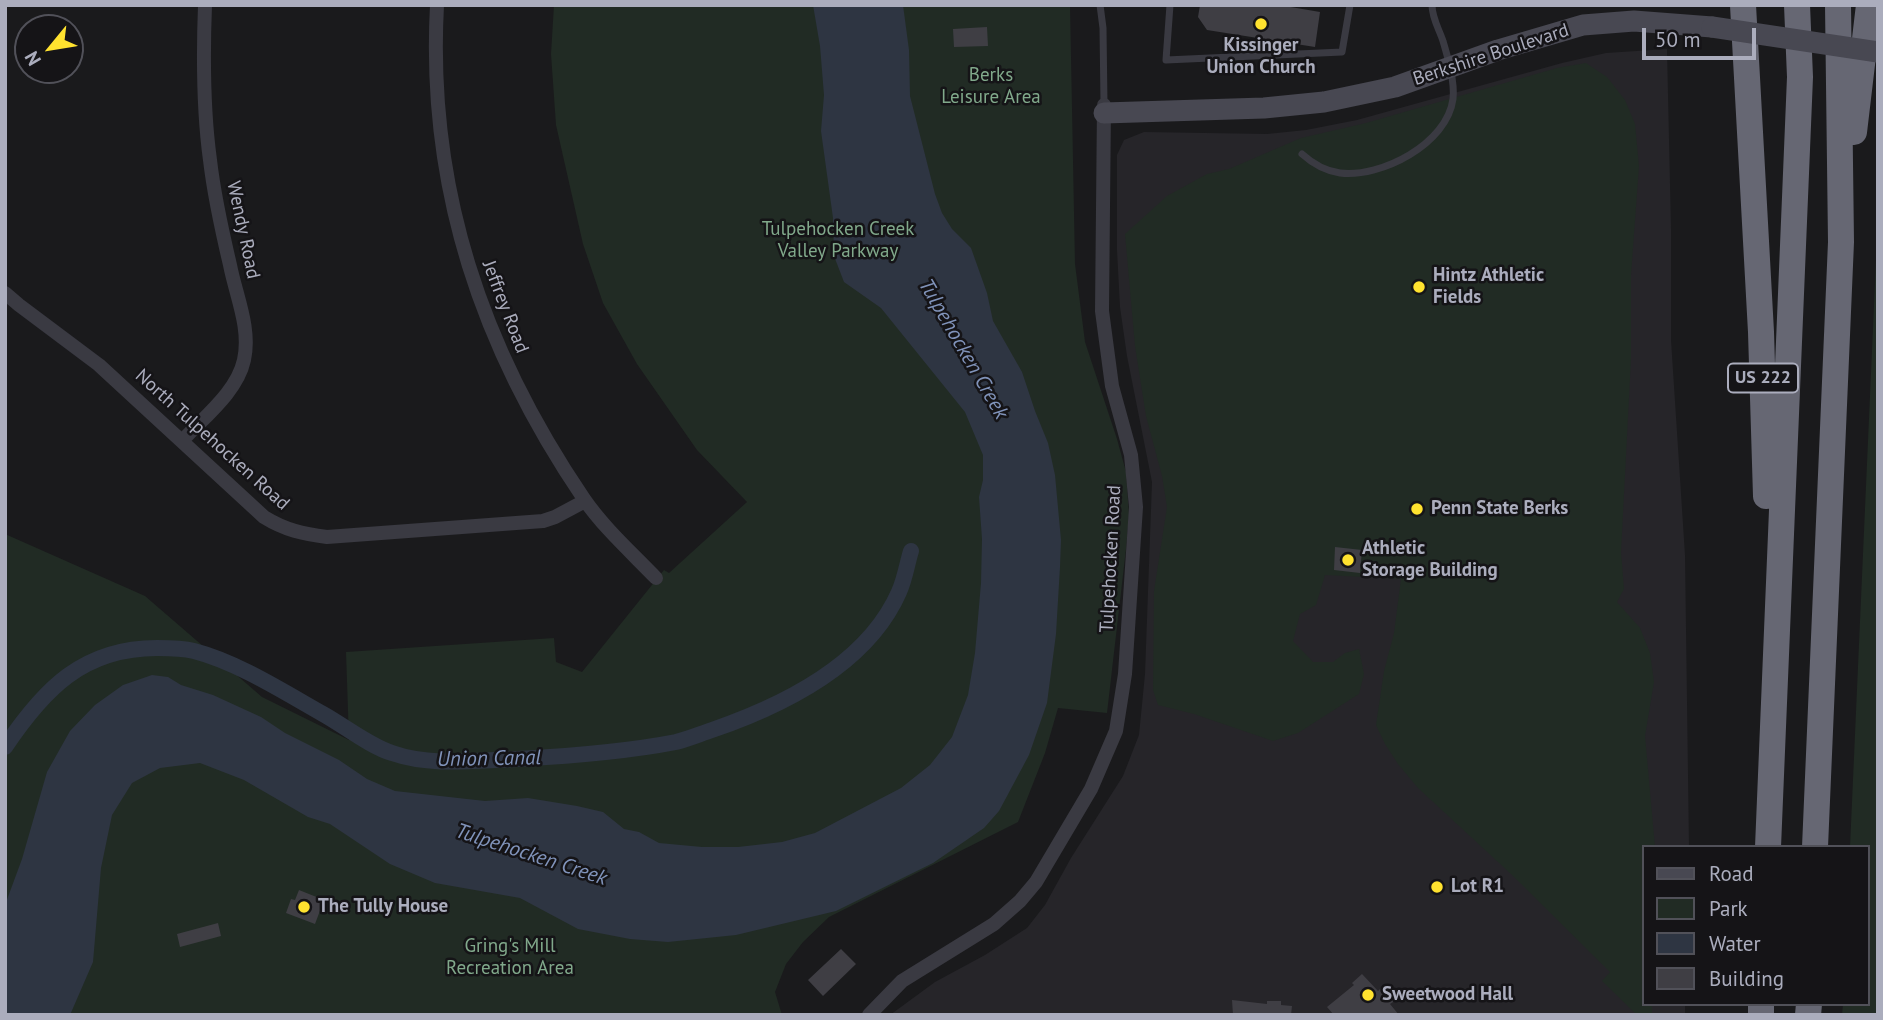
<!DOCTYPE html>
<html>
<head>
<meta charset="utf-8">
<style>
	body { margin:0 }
	#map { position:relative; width:1883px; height:1020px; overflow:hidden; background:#1a1a1c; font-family:"PT Sans",sans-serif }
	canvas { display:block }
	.frame { position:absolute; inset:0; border:7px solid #abadbd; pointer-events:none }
	.legend { position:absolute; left:1642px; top:845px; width:228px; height:161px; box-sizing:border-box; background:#151417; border:2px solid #515159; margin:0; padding:9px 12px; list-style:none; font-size:21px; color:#abadbd }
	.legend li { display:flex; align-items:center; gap:14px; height:35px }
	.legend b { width:35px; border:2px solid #515159 }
	.north { position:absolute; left:14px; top:14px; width:70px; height:70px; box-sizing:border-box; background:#151417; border:2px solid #515159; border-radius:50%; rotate:240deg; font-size:19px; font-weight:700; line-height:28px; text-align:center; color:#abadbd }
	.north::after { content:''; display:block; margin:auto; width:24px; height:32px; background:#ffe22f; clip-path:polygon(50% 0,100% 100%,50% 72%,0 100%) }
	.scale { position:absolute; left:1642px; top:28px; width:114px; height:32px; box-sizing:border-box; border:4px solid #abadbd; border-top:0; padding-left:9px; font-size:21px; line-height:24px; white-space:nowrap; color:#abadbd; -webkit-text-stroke:5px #151417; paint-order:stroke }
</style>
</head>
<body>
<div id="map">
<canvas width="1883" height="1020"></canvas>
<div class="frame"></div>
<ul class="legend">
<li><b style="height:9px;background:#484852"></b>Road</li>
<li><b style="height:19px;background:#212b24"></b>Park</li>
<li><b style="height:19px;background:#2e3542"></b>Water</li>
<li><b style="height:19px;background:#3f3e44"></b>Building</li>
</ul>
<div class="north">N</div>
<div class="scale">50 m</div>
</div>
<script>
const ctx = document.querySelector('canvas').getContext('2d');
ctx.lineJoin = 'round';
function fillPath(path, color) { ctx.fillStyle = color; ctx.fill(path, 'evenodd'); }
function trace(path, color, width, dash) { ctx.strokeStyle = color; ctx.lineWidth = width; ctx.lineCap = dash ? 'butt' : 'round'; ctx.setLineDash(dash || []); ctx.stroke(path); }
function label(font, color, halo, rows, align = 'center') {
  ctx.font = font + ' "PT Sans",sans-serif'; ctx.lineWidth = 5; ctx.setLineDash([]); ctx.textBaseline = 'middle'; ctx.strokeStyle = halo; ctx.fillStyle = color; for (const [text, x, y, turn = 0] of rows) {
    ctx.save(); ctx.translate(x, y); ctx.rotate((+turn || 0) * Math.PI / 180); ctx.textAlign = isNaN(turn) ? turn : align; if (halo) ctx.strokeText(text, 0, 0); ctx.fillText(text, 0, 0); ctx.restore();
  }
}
const built = new Path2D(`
	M1667,49L1671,229V340L1685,555L1689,847H1643V1004H1685V1015H890L935,982L985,955L1027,928L1045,905L1071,858L1123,776L1139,735L1145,674L1152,482L1127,356L1120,307L1117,250V155L1124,140L1144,132L1267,134L1306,130L1357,120L1562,63L1606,53Z`);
const green = new Path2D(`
	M554,5H1070L1075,264L1085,342L1117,439L1126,472L1129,515L1126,549L1107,713L1058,708L1045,753L1018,822L829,917L803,942L786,964L775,992L782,1015H5V534L145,596L262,697L349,740L346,652L554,638L556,662L582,672L664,570L669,573L747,502L697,450L637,364L603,303L583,244L556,125L551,54Z
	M1586,63L1607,77L1625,100L1635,124L1639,166L1631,275V359L1621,552L1624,589L1617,602L1640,628L1650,653L1654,682L1645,736L1655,847H1643V1004H1652V1015H1637L1602,981L1610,972L1511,874L1418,788L1398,764L1385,744L1376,725L1384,671L1394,633L1401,579L1325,575L1316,605L1300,614L1293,641L1313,662H1333L1345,653L1359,649L1364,674L1359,694L1298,733L1273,741L1194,714L1158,705L1153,690L1154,591L1167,507L1162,476L1146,416L1135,346L1125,234L1167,196L1207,174L1229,169L1301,138L1366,123L1557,68Z
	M1878,215V1015H1842L1843,1004H1867V847H1850Z`);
const water = new Path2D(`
	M813,5H903L909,50L910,96L935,194L942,213L952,229L971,248L987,293L993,321L1022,372L1035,411L1048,443L1055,475L1061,540L1060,567L1056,634L1047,703L1029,755L999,811L984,828L933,863L836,911L736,935L668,942L630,939L578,929L520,898L435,883L390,864L330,824L308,817L244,780L200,763L160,768L132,783L112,815L101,868L93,962L70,1015H5V905L22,859L47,772L70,731L95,705L123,685L152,675L168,677L181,685L213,695L261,717L285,733L339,760L367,779L395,791L485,801L528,798L577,806L603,812L624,829L639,832L659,843L702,847H738L782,842L815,833L901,788L930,765L952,737L968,695L975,653L981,583L982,539L979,497L983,480V455L965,412L881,308L844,282L834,256L833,218L821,131L824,95L820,46Z`);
const canal = new Path2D(`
	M5,747C44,689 83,648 157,648C169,648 182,648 194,651C237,662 284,692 323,714C343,725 371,747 392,753C432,767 477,760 518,759C571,756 625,752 676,742C688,739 700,734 712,730C782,706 867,665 899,592C905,579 907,564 911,551`);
const building = new Path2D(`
	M1200,5H1279L1320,12L1315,47L1207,30L1198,17Z
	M987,27L988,46L954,47L953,29Z
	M1335,547L1362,550L1360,573L1334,570Z
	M299,890L324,900L315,924L286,913L291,899L295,900Z
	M218,923L221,936L180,947L177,934Z
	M841,949L856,964L823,996L808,980Z
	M1362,974L1378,991L1383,986L1390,989L1396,1000L1390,1004L1399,1015H1334L1327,1007L1354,985L1352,983Z
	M1232,1000L1267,1004V1001H1281V1005L1292,1006L1291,1015H1233Z`);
const lane = new Path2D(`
	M1100,5L1103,28L1104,104
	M1170,5L1166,60L1342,52L1350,5
	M1302,154C1313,164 1326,171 1340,173C1381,178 1447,144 1453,99C1455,82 1448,58 1443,41C1439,29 1432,18 1432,5`);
const street = new Path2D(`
	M437,5C427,188 482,349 584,499C604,528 632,553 656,578
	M5,293L19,305L99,365L264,517C285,530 303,534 327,537L543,521L555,517L585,501
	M183,440C204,417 237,392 244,360C251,328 236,296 230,265C222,231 214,195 210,160C203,109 203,57 205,5
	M869,1015L902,981L994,924L1020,901L1036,882L1091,789L1116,731L1125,674L1136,507L1131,455L1112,386L1102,311L1104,105`);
const secondary = new Path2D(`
	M1104,113L1264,108L1324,102L1395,87L1498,50L1583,25L1634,21L1712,27`);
const highway = new Path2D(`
	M1743,5L1761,332L1766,496
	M1854,132L1869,5
	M1768,847L1800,77L1797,5
	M1815,847L1841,242L1838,5
	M1761,1015V1004
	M1808,1015L1809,1004`);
const secondaryBridge = new Path2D(`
	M1712,27L1878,52`);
const markers = [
	[1261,24,7,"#ffe22f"],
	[1419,287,7,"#ffe22f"],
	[1417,509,7,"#ffe22f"],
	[1348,560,7,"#ffe22f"],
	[1437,887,7,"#ffe22f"],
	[304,907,7,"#ffe22f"],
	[1368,995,7,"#ffe22f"]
];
const shields = [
	[1763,378,70]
];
const shieldNames = [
	["US 222",1763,378]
];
const poiNames = [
	["Kissinger",1261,46,"center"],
	["Union Church",1261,68,"center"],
	["Hintz Athletic",1433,276],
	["Fields",1433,298],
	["Penn State Berks",1431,509],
	["Athletic",1362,549],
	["Storage Building",1362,571],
	["Lot R1",1451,887],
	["The Tully House",318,907],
	["Sweetwood Hall",1382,995]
];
const streetNames = [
	["Berkshire Boulevard",1491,55,-18],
	["Wendy Road",243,230,78],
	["Jeffrey Road",505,307,69],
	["North Tulpehocken Road",212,440,42],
	["Tulpehocken Road",1111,559,-87]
];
const parkNames = [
	["Berks",991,76],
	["Leisure Area",991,98],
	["Tulpehocken Creek",838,230],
	["Valley Parkway",838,252],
	["Gring's Mill",510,947],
	["Recreation Area",510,969]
];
const waterNames = [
	["Tulpehocken Creek",963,349,60],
	["Union Canal",489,759,-1],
	["Tulpehocken Creek",531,855,18]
];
fillPath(built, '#262529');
fillPath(green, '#212b24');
fillPath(water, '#2e3542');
trace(canal, '#2e3542', 16);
fillPath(building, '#3f3e44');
trace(lane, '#3a3a42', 7);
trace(street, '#3a3a42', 14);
trace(secondary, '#484852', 21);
trace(highway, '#666773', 26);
trace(secondaryBridge, '#484852', 21);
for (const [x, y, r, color] of markers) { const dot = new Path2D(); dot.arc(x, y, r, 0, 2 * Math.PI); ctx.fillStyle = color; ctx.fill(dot); trace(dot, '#151417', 2.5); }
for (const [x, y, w] of shields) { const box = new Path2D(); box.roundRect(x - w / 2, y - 14.5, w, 29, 5); ctx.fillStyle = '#151417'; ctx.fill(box); trace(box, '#abadbd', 2); }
label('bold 18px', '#abadbd', null, shieldNames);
label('bold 19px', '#abadbd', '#151417', poiNames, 'left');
label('19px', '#abadbd', '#151417', streetNames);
label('19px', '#81a98b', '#151417', parkNames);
label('italic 21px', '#8093ba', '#151417', waterNames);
</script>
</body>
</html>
